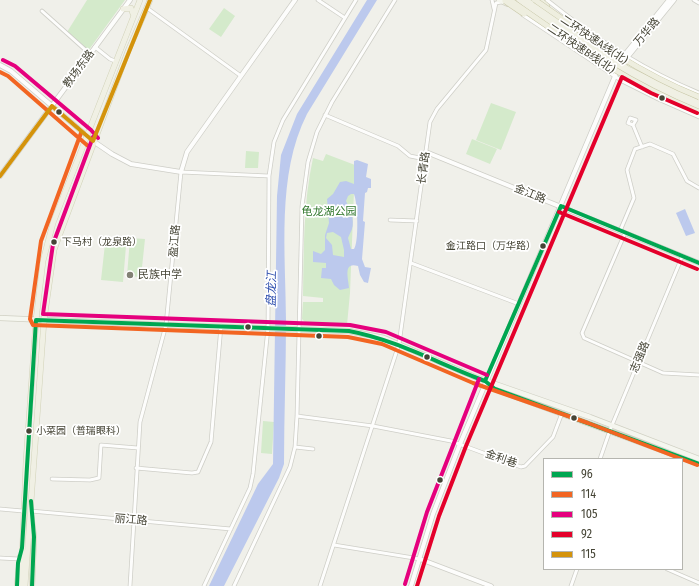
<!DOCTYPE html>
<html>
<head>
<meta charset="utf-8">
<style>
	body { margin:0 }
	#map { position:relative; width:699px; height:586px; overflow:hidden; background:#f0f0ea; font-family:"Fira Sans Condensed",sans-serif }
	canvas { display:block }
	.legend { position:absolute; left:543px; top:458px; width:140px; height:112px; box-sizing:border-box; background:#fff; border:1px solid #b5b5af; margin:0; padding:5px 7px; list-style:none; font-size:12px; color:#464536 }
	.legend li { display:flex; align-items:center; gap:8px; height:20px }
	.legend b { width:20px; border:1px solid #b5b5af }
</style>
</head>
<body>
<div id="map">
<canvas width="699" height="586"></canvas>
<ul class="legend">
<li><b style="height:5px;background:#00a651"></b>96</li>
<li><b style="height:5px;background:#f26522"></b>114</li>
<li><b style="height:5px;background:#e5007d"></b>105</li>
<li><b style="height:5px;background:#e4002b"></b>92</li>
<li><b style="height:5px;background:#d4930b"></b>115</li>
</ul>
</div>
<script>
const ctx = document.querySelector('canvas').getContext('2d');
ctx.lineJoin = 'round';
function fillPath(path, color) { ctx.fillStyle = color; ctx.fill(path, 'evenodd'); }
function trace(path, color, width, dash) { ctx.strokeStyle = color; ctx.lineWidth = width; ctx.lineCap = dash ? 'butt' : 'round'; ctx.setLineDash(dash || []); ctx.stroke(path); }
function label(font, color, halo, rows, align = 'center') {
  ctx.font = font + ' "Fira Sans Condensed","Noto Sans SC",sans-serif'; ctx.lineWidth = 3.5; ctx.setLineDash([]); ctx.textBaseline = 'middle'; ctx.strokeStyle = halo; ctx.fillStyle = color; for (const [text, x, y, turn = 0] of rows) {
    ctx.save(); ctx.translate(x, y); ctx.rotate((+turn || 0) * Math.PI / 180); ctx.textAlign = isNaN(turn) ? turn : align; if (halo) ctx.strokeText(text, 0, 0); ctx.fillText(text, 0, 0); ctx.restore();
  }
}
const green = new Path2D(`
	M87,0H125L88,51L67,32Z
	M224,8L235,16L221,37L209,29Z
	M491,103L516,112L501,150L476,140Z
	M472,139L497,149L490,164L466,154Z
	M246,151L259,152L258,168H245Z
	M326,154L355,165L350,293L347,325L307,324L302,319L303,302H323V298L303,296C304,249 303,204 313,158L323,161Z
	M130,238L145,239L141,277L127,276Z
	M105,244L126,246L123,282L101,280Z
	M263,421L274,422L272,454L261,453Z`);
const water = new Path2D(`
	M367,0H377L307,114C276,175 286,254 286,321C286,368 284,416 284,464L279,478L224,586H209L258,484L273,464L277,196L281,155L297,114Z
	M357,160L368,164L366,177L371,179V188H368L367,192L365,193L363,221L365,222L362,259L365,267L371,268L368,283L364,282L360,275L358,266C342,261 349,280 349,288L340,290L334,285L331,279L321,278L322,268H326V263L313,262V251L321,254L325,250V235L329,223L327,199L333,194L340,182L346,181L354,184V161ZM351,194H354C358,204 359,243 354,249H351L348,238C349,235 351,232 352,229C355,220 350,209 346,201L348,196ZM333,232L341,237L344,250V257L333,255L332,245L326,238L327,233Z
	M685,209L695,233L686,236L676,213Z`);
const minor = new Path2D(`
	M318,0L345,18
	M492,0L494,9
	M547,0C594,38 643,70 699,93
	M694,0L699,3
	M147,8L241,76
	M42,11L90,54
	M523,15L622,81L658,99L699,117
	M95,47L110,59L115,61
	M325,115L398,146L410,156L425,159
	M633,125L628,123L630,118L636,120L633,125L642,147
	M390,220L417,221
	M620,231L634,198L627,170L635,149L650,144L673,154L687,181L699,188
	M625,233L582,333L584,338L663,373L699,375
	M411,263L519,304
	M297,416L373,426L451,441L521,467L525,466L553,437L562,413
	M295,447L313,449
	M600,459L610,430L682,257
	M136,468L192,473L198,472L211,442L221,326
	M52,479L90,480L99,478L101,445L138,448
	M0,509L23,511
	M31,511L231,529
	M334,545L420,559
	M0,558L19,559
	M667,569L699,583
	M130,586L140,422L166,325L181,172L269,176
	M204,586L250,488L253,474L268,328L269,176L274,142L283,120L356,0
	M234,586L290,467L295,447L297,416L302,206L308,162L317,132L332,102L395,0
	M320,586L399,344L430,122L437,109L486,50L496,3L501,2
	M571,586L577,569`);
const tertiary = new Path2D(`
	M618,63L669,0
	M0,65L11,71L93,141L112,154L131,164L181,172L187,152L295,0
	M621,65L674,0
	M426,152L699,263
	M0,176L130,0
	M420,559L491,586
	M411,586L433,514L460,444L618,69`);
const secondary = new Path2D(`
	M499,0L508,4
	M0,318L166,325L349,331L384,338L475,377L590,417L699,459
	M488,383L495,389L516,397L699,464`);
const primary = new Path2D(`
	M519,0C579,42 630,79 699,107
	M526,0L628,69L699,103
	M123,9L131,8L133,14
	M31,513L34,537L32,586
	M17,586L20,557
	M21,586L26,462L36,320L43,261L53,223L140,0
	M25,586L44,320L54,250L128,51L150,0`);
const trunk = new Path2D(`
	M540,0L547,6`);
const trunkBridge = new Path2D(`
	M510,0C573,44 627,83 699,112
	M535,0C588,37 639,73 699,97
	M505,1L524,14`);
const bus1 = new Path2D(`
	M485,381L561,206L699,263
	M31,501L34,537L32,586
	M17,586L18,563L22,548L36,320L349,331C397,340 439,364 485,381L495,389L699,464`);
const bus2 = new Path2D(`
	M0,72L8,76L88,146
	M81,133L41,241L30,319L33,325L348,337L382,344L473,383L588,423L697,465`);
const bus3 = new Path2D(`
	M3,60L15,66L91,130L98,138
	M93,137L53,244L43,314L350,325L386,332L487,375
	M405,584L427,512L479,379`);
const bus4 = new Path2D(`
	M559,212L697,269
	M417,586L439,516L466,446L622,77L651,93L697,113`);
const bus5 = new Path2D(`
	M52,106L93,141L150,0
	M0,176L52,106`);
const markers = [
	[662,98,3.5,"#464536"],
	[59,112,3.5,"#464536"],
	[54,242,3.5,"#464536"],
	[543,246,3.5,"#464536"],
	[130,275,4,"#828175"],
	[248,327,3.5,"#464536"],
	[319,336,3.5,"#464536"],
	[427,357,3.5,"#464536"],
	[574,418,3.5,"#464536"],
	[29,431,3.5,"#464536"],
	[440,480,3.5,"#464536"]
];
const busNames = [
	["下马村（龙泉路）",62,242],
	["金江路口（万华路）",536,246,"right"],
	["小菜园（普瑞眼科）",36,431]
];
const streetNames = [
	["万华路",647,32,-50],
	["二环快速A线(北)",594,40,34],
	["二环快速B线(北)",581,49,34],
	["教场东路",79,69,-54],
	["长青路",424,168,-82],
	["金江路",530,194,22],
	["盈江路",175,241,-85],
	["志强路",640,357,-67],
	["金利巷",501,459,19],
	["丽江路",131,520,5]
];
const parkNames = [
	["龟龙湖公园",329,212]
];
const poiNames = [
	["民族中学",138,275]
];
const waterNames = [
	["盘龙江",272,289,-89]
];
fillPath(green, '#d4eacb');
fillPath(water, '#bcc9ed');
trace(minor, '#cecec7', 4.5);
trace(tertiary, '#cecec7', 5.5);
trace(secondary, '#d0d0c3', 6);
trace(primary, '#d1d2b8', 6);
trace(trunk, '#c7c6a6', 6);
trace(minor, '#fdfdfc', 3);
trace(tertiary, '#fdfdfc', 4);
trace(secondary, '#f5f6ef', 4.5);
trace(primary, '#f0f0e4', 5);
trace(trunk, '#eeeedf', 5);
trace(trunkBridge, '#c7c6a6', 6, []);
trace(trunkBridge, '#eeeedf', 5);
trace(bus1, '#00a651', 4);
trace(bus2, '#f26522', 4);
trace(bus3, '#e5007d', 4);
trace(bus4, '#e4002b', 4);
trace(bus5, '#d4930b', 4);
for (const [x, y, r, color] of markers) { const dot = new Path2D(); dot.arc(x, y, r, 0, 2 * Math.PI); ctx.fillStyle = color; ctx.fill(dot); trace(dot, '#fff', 1.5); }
label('10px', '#464536', '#fff', busNames, 'left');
label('11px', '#464536', '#fff', streetNames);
label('11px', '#2f762b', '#fff', parkNames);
label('11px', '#464536', '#fff', poiNames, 'left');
label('italic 12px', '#3251af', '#fff', waterNames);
</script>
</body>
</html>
